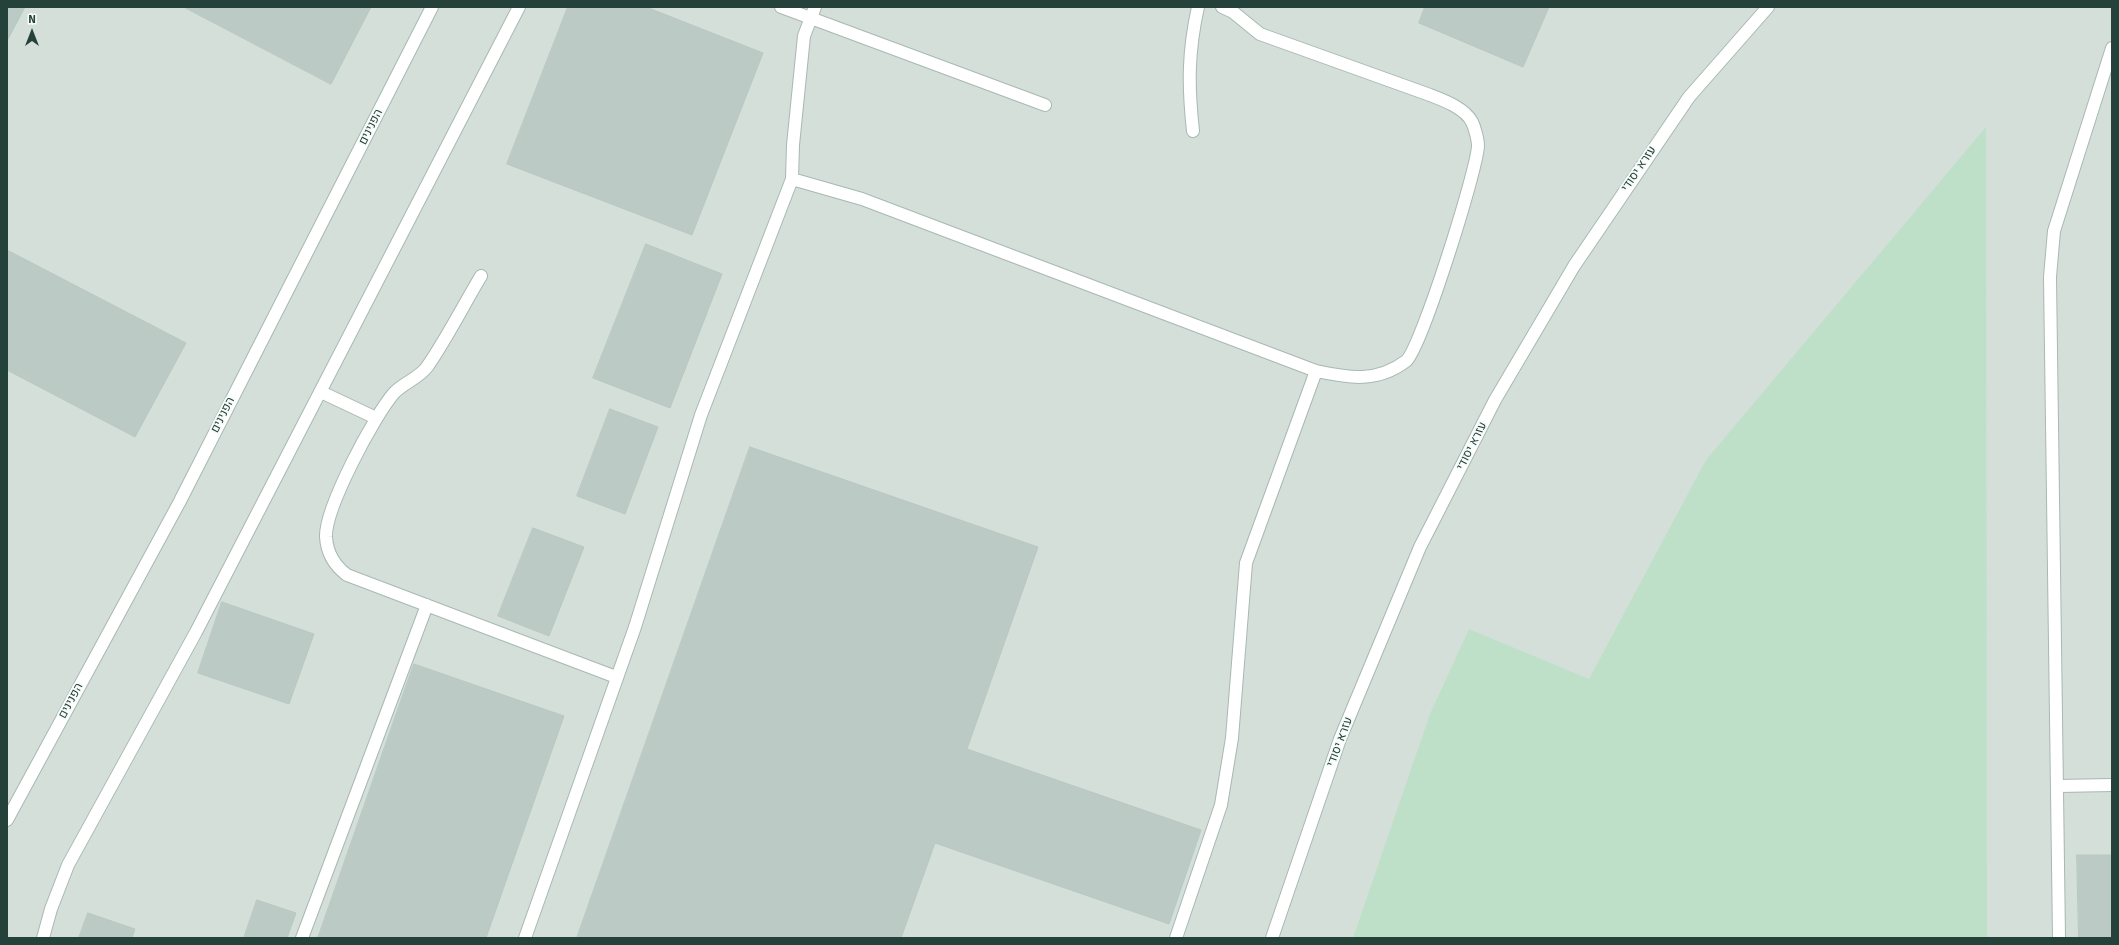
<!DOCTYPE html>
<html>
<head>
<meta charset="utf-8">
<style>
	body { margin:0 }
	#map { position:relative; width:2119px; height:945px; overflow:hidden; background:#e6efeb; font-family:Signika,sans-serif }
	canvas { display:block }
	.frame { position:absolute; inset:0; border:8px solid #24423a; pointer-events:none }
	.north { position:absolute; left:12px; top:12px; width:40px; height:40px; -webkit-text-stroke:3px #f7fbf9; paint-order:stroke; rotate:0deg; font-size:11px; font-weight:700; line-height:16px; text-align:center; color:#24423a }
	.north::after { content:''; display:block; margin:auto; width:14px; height:18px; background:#24423a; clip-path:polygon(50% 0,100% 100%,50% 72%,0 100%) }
</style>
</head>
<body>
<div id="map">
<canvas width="2119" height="945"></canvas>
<div class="frame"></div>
<div class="north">N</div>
</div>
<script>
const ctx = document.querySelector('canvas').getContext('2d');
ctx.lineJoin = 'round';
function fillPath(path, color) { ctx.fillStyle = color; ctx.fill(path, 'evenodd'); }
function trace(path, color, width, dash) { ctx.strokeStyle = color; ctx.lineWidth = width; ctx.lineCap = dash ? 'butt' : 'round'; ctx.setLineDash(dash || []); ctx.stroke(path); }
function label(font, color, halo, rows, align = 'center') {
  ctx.font = font + ' Signika,Heebo,sans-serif'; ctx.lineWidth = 4; ctx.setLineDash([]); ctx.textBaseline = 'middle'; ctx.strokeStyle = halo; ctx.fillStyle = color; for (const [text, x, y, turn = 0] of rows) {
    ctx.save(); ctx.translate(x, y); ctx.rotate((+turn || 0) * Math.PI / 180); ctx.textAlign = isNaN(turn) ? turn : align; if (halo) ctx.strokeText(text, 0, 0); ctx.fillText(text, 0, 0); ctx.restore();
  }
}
const built = new Path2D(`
	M7,7H2112V938H7Z`);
const green = new Path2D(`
	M1986,127L1987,938H1353L1430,714L1469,629L1589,679L1706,460Z`);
const building = new Path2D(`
	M7,7H25L7,41Z
	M184,7H371L331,84Z
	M568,7H646L763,53L692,235L507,164Z
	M1425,7H1549L1523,67L1419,23Z
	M646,244L722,274L670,408L593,378Z
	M7,250L186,343L135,437L7,370Z
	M610,409L658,427L625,514L577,496Z
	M750,447L1038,547L967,749L1201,830L1169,924L935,843L901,938H577Z
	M533,528L584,547L549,636L498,616Z
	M222,602L314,634L289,704L198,673Z
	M414,664L564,716L486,938H318Z
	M2077,855H2112V938H2079Z
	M257,900L296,913L287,938H244Z
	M88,913L135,929L132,938H79Z`);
const minor = new Path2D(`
	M781,7L1045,105
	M1193,131C1188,85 1188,52 1198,7
	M792,179L862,199L1316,371C1349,378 1377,383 1406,361C1421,349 1477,170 1478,146C1478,140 1475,128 1472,122C1465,108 1443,100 1430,95L1260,34L1233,12L1222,7
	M481,276C463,306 447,338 427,367C419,378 403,383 394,393C374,416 325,508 326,537C327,553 335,566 347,575L616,677
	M321,392L376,418
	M2058,786L2112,785
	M7,820L179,503L432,7
	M43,938L51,909L68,865L196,632L519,7
	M302,938L427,605
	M525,938L635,627L701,415L792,179L793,145L804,36L815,7
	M1176,938L1221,805L1232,738L1246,563L1316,371
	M1272,938L1340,739L1420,547L1495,400L1574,266L1689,97L1768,7
	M2059,938L2050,277L2054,231L2112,48`);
const streetNames = [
	["הפנינים",371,127,-63],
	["עזרא יסודי",1639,169,-56],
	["הפנינים",223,415,-63],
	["עזרא יסודי",1472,446,-63],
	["הפנינים",71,701,-62],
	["עזרא יסודי",1340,742,-69]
];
fillPath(built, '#d4dfda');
fillPath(green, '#bfe0c8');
fillPath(building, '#bbcac4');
trace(building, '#b8c9c2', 1);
trace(minor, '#a8b8b2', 14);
trace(minor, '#fff', 12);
label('12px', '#24423a', '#f7fbf9', streetNames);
</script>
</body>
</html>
